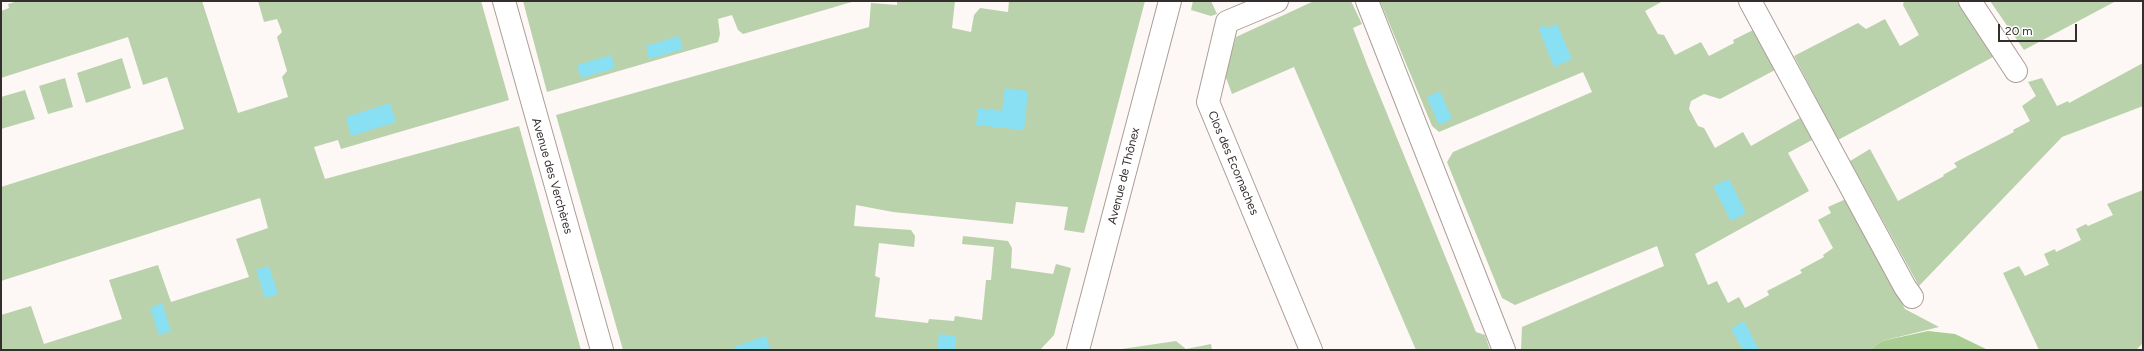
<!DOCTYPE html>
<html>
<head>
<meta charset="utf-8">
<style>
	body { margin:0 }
	#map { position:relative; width:2144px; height:351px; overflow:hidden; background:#fdf7f5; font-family:Figtree,sans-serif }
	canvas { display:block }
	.frame { position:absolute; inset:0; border:2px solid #342e2c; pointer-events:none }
	.scale { position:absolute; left:1998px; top:24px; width:79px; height:18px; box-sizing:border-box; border:2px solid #342e2c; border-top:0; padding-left:5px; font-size:12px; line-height:14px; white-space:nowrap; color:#342e2c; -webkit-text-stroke:3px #fff; paint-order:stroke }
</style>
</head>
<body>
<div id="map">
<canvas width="2144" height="351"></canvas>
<div class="frame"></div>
<div class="scale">20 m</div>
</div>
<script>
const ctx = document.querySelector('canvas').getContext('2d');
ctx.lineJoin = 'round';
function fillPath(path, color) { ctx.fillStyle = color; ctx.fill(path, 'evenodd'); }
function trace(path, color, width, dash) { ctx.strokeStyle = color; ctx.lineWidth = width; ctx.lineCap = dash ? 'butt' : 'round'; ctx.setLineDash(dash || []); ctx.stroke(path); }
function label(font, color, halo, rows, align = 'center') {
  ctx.font = font + ' Figtree,sans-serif'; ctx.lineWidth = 4; ctx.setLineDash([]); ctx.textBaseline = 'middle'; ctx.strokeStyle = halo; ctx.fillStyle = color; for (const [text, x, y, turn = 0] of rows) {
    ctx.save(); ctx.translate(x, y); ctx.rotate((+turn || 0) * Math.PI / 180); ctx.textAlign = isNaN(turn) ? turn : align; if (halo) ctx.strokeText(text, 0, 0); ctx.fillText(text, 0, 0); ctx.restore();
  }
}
const green = new Path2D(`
	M18,1H202L238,113L288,97L282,77L287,71L277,37L282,32L277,19L264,22L258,1H481L509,100L341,149L338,140L314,147L325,179L519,126L581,350H1V315L31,306L44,344L122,319L109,280L158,265L171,302L249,277L236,239L268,228L260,198L1,281V187L184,129L167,77L143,85L128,37L1,78V11L9,8L8,4Z
	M523,1H855L743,34L738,30L732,15L718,19L720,34L718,42L547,92Z
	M897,1H955L952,28L971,32L974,15L980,8L1008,12L1009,1H1145L1084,233L1064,230L1068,207L1016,202L1013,224L893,212L856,205L854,226L911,230L915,236L914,247L879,243L875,276L880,278L875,317L928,323L929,319L954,321L955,316L982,320L986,280H991L994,247L962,244L963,236L1008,241L1012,248L1011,268L1053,274L1056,264L1071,268L1054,335L1040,350H623L556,115L869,27L871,3L897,5Z
	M1193,1H1211L1217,14L1211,16L1191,10Z
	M1314,1H1351L1362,24L1353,28L1368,67L1476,332L1485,335L1490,350H1416L1294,67L1232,94L1225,75L1236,37Z
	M1380,1H1663L1645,11L1658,34L1664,35L1675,55L1701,42L1709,56L1734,43L1733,40L1753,30L1775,70L1720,99L1704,94L1691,101L1689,109L1698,126L1704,128L1715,148L1743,132L1751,146L1800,118L1812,140L1788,153L1809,191L1695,254L1708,285L1717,281L1728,303L1739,297L1745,308L1769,295L1767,291L1802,273L1800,270L1824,257L1823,255L1833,248L1818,220L1831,213L1828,207L1846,199L1905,309L1939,327L1882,341L1870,350H1521L1522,327L1664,266L1657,246L1515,305L1502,298L1447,162L1453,152L1592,92L1583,72L1439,132L1432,126Z
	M1904,1H1958L1995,56L1838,140L1794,56L1858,23L1866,29L1885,19L1900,46L1919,35L1903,5Z
	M1990,1H2116L2024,50Z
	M122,58L131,88L86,103L77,73Z
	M2143,63V106L2062,137L1919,286L1850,161L1870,149L1898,201L1944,176L1943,175L1957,167L1954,163L2014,132L2013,130L2030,121L2022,106L2036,96L2028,82L2042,78L2057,106L2068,101L2069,103Z
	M65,78L73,107L48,114L39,86Z
	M25,90L35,119L1,129V97Z
	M2143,190V343L2136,350H2039L2003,273L2019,266L2025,276L2049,265L2044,254L2055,249L2056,252L2081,240L2076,229L2086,224L2088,226L2113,215L2107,204Z
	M1176,341L1186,349L1211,344L1212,350H1115Z`);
const forest = new Path2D(`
	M1928,331L1955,334L1988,350H1870L1882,341Z`);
const water = new Path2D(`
	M1557,24L1572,59L1554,67L1539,29L1543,25L1547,28Z
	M679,36L683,49L649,59L646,46Z
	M611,55L615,68L581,78L577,65Z
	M1005,88L1028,91L1024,130L976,125L978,108L1002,111Z
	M1440,91L1452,119L1439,125L1427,97Z
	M390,103L396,122L351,136L346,117Z
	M1729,179L1746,213L1731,221L1713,186Z
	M269,266L278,294L265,298L256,270Z
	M162,303L171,331L159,335L150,308Z
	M1744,321L1759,350H1743L1731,329Z
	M939,334L956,336L955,350H937Z
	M766,336L770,349L735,350L734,347Z`);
const minor = new Path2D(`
	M504,1L602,350
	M1277,1L1227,22L1208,102L1311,350
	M1367,1L1504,350
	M1750,1L1905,287L1912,297
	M1970,1L2016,71`);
const secondary = new Path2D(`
	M1078,350L1170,1`);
const streetNames = [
	["Clos des Ecornaches",1233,163,67],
	["Avenue des Verchères",552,176,74],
	["Avenue de Thônex",1124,176,-76]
];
fillPath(green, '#bad2ab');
fillPath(forest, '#aacd93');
fillPath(water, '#89e0f3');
trace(minor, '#ab9e98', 24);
trace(secondary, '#ab9e98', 24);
trace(minor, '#fff', 22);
trace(secondary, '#fff', 22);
label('12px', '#342e2c', '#fff', streetNames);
</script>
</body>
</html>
